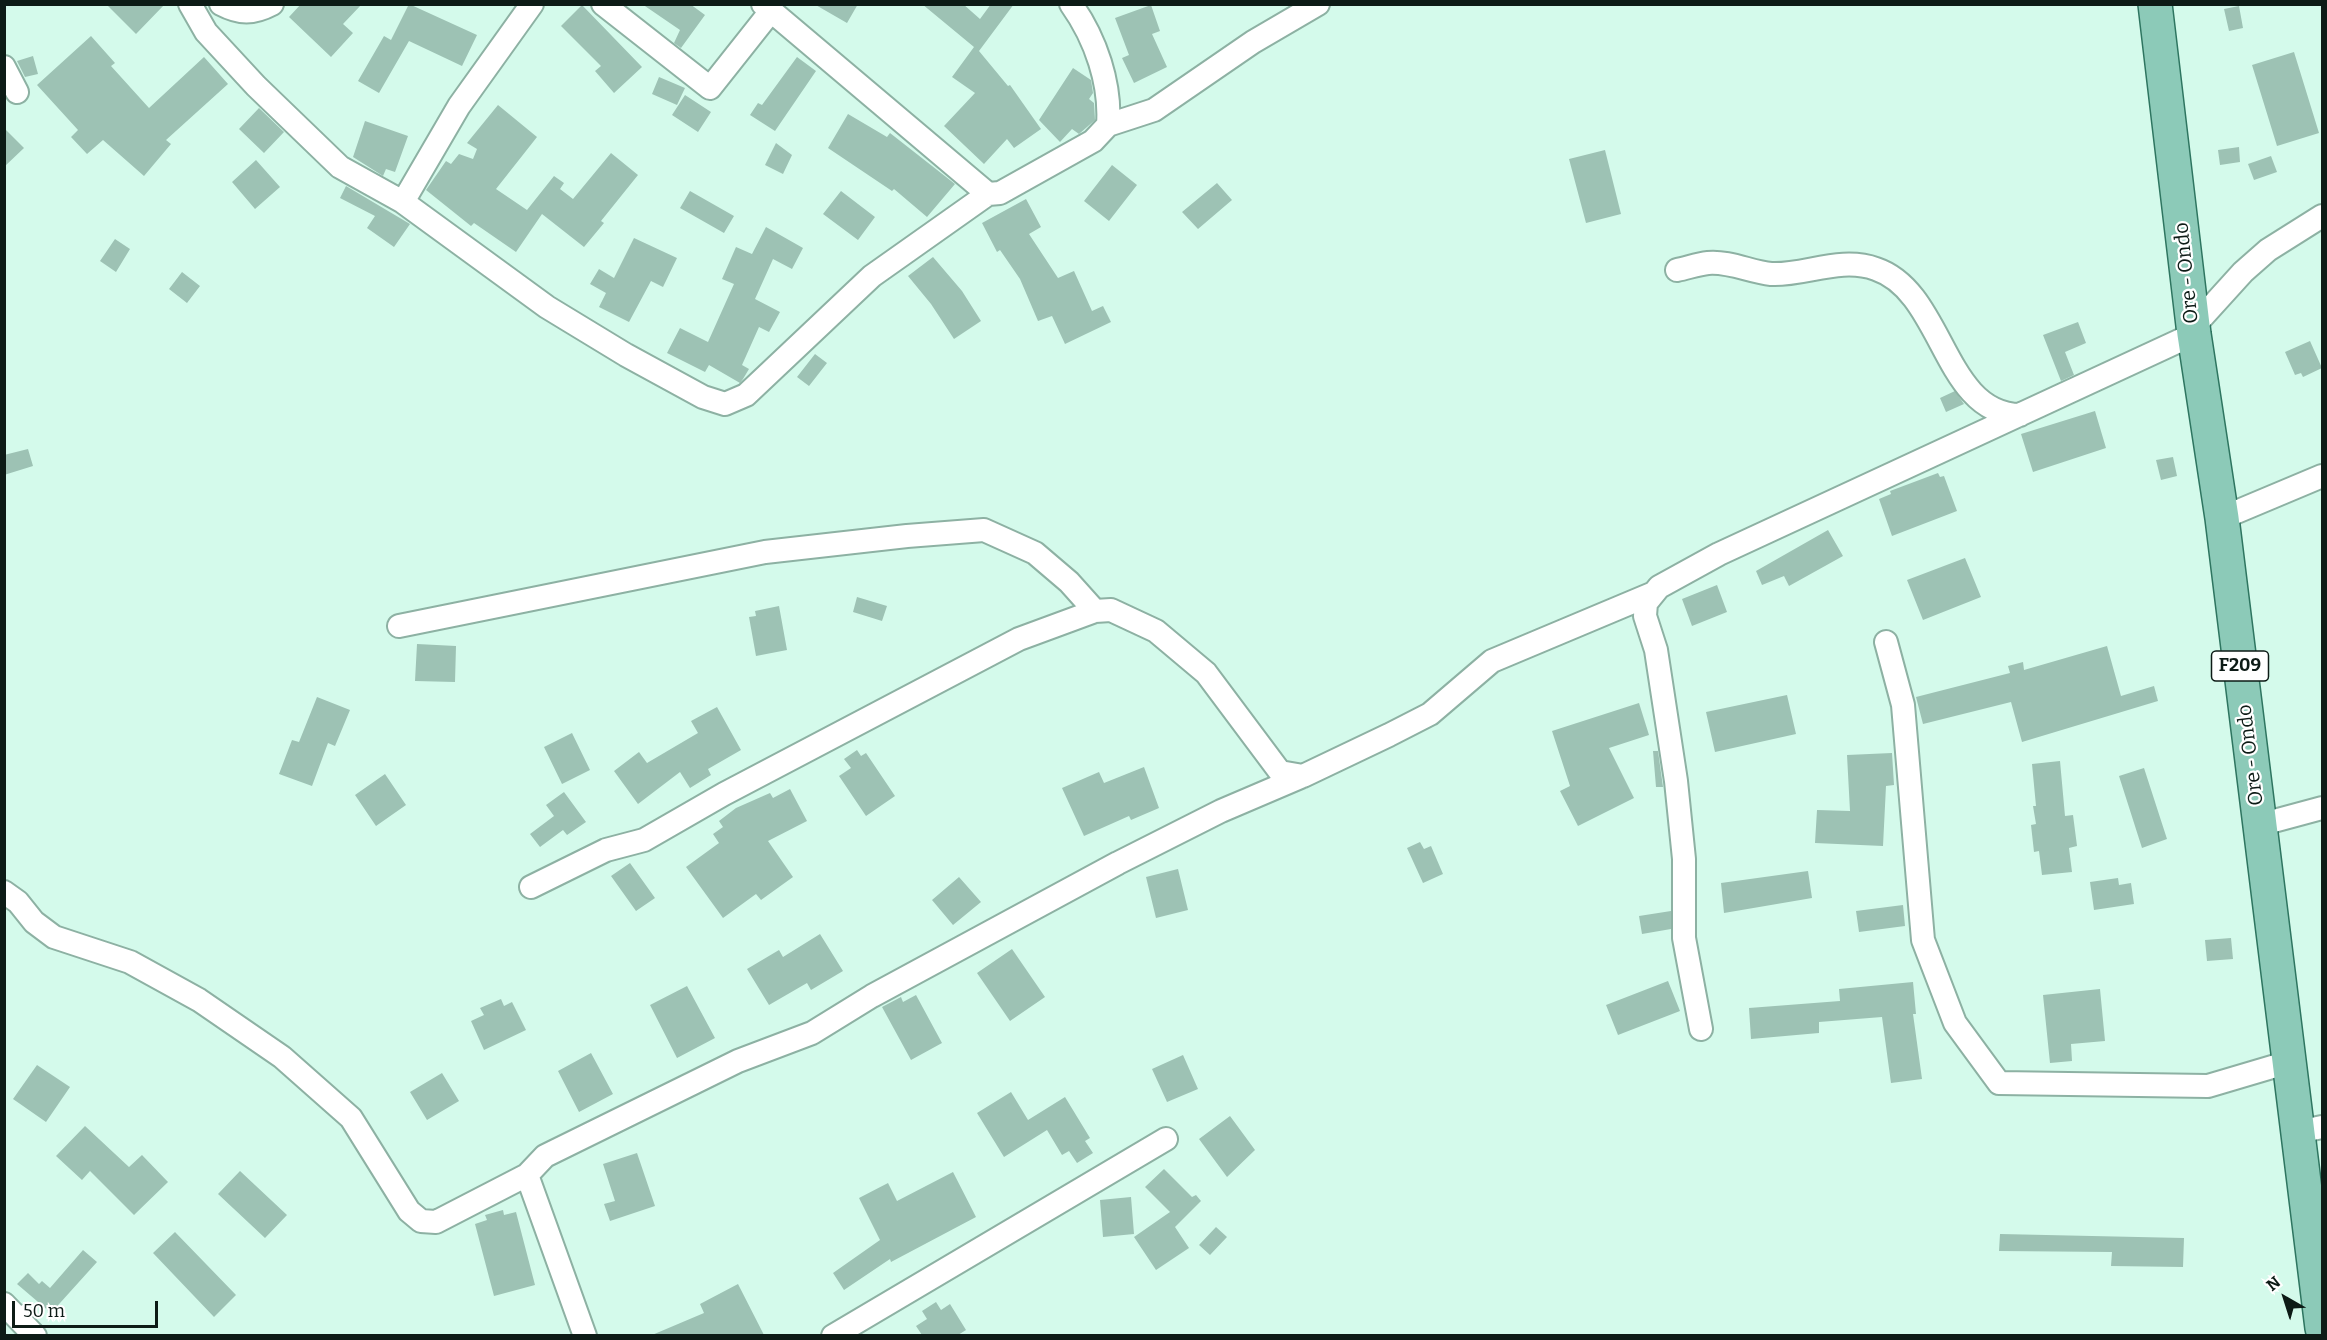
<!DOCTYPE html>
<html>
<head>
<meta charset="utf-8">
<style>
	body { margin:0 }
	#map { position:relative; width:2327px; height:1340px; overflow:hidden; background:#d4faeb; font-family:Bitter,serif }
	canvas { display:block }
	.frame { position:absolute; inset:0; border:6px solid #0d1b16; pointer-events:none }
	.north { position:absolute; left:2255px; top:1268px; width:60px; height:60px; -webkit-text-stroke:4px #fff; paint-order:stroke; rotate:321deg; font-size:16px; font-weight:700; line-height:24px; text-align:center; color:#0d1b16 }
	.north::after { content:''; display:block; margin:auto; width:21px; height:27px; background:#0d1b16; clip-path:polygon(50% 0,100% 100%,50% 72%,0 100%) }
	.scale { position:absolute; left:12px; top:1301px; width:146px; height:27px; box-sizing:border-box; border:3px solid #0d1b16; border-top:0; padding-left:8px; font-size:18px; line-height:21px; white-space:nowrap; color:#0d1b16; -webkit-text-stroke:4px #fff; paint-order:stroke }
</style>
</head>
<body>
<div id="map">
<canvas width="2327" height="1340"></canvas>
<div class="frame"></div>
<div class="north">N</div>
<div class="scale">50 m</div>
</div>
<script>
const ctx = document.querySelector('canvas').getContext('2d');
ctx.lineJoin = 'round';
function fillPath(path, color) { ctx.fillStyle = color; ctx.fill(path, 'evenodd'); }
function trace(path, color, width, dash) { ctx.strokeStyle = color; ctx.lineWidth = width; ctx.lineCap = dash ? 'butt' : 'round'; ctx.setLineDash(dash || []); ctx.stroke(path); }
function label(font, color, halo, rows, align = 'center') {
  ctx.font = font + ' Bitter,serif'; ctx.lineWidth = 4.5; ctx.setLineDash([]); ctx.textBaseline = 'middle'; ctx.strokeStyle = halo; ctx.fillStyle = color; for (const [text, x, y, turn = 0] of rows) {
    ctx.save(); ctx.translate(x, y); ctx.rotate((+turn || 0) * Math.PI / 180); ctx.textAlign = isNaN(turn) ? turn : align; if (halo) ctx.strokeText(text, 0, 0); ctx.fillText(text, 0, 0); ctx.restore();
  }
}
const building = new Path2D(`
	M106,4H165L136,34Z
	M301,4H362L343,24L353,33L331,57L289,17Z
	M409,4L477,35L462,66L409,41L379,93L358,81L384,36L391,40Z
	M642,4H690L705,15L681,48L674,43L680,30Z
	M814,4H858L847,23Z
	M922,4H963L980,19L991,4H1014L979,51L1008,86L1010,85L1041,129L1014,148L1007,139L984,164L944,126L975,93L952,77L974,47Z
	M582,5L642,67L614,93L595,71L601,66L561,26Z
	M1151,5L1160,31L1152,34L1167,67L1134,83L1122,58L1129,55L1115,18Z
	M2239,6L2243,28L2229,31L2224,9Z
	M91,36L115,63L111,66L149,108L204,57L228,84L166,140L171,144L144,176L103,140L87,154L71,137L78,130L37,85Z
	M2294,52L2319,133L2277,146L2252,65Z
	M33,56L38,74L25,77L17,61Z
	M797,57L816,71L775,131L750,115L758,103L762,105Z
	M1073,68L1091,80L1093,93L1089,99L1094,103L1095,120L1079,134L1072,129L1060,142L1039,120Z
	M659,77L685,88L677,105L652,94Z
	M685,95L711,112L698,132L672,115Z
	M498,105L537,137L496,189L527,210L554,176L564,183L560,189L573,199L611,153L638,175L601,221L604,223L584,247L542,214L516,252L474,223L471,226L426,190L446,161L451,164L459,154L473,159L477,149L467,143Z
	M259,108L284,132L264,153L239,129Z
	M848,114L887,137L890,133L955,184L927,217L894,189L892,191L828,148Z
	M365,121L408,136L395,172L386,169L383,176L353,157Z
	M4,128L24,148L4,167Z
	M776,143L792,155L783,174L765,165Z
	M2239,147L2240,162L2220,165L2218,150Z
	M1605,150L1621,214L1586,223L1569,159Z
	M2271,156L2277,172L2254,180L2248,164Z
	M256,160L280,187L255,209L232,182Z
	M1112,165L1137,185L1109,221L1084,201Z
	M1217,183L1232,200L1198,229L1182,212Z
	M346,186L410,224L394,247L367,228L375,216L340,198Z
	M690,191L734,216L724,233L680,208Z
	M841,191L875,217L858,240L823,214Z
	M1026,199L1041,227L1029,234L1058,278L1074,271L1092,311L1103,306L1111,322L1065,344L1052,316L1038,321L1020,279L1000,250L997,252L982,223Z
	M766,227L803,248L792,269L773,259L755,299L780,312L769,332L759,327L742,365L749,369L743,379L740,383L709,365L705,372L667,353L680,328L708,342L734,284L722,279L736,247L752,254Z
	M634,238L677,258L663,287L651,281L629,322L599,307L606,293L590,284L599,269L614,278Z
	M115,239L130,249L116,272L100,261Z
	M933,257L962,291L981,321L954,339L931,304L908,276Z
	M182,272L200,286L187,303L169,289Z
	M2078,322L2086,343L2065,352L2074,375L2061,381L2043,335Z
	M2310,341L2322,368L2303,377L2301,373L2295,375L2285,352Z
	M815,354L827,363L809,386L797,377Z
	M1955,391L1964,404L1946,412L1940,398Z
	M2095,411L2106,448L2033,472L2021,434Z
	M28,449L33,466L4,475V455Z
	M2173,457L2177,476L2161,480L2156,460Z
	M1938,473L1940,477L1944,476L1957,511L1892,536L1879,499L1891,494L1890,491Z
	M1828,530L1843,556L1789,586L1784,576L1762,585L1756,571Z
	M1965,558L1981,597L1923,620L1907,580Z
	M1717,585L1727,612L1692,626L1682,599Z
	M857,597L887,606L882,621L853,612Z
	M779,606L787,650L756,656L749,617L756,616L755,611Z
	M417,644L456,646L455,682L415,681Z
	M2107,646L2121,696L2154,686L2158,701L2022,742L2011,702L1923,724L1916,697L2010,673L2008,666L2023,662L2024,670Z
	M1787,695L1796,734L1715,752L1706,712Z
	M317,697L350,710L335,746L328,743L312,786L279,774L292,740L299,742Z
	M1639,703L1649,735L1609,748L1634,798L1578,826L1560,791L1570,786L1552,731Z
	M717,707L741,750L708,769L711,775L690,788L680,772L638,804L614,771L639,752L647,763L698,733L691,721Z
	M572,733L590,770L562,784L544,747Z
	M857,750L861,756L866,753L895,796L866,816L839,776L851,768L844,759Z
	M1653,751H1658L1663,787H1656Z
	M1892,753L1894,785L1886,786L1883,846L1815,843L1817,810L1850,811L1847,755Z
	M2060,761L2065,816L2073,815L2077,846L2069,848L2072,872L2042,875L2039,851L2034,852L2031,825L2036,824L2033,806H2036L2032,764Z
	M1144,767L1159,808L1131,820L1129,816L1084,836L1062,788L1099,772L1104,783Z
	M2144,768L2167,839L2142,848L2119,776Z
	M385,774L406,805L376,826L355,795Z
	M790,789L807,821L768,841L793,877L761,900L756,894L723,918L686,867L719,843L713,834L723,827L719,821L736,808L770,793L773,798Z
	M564,792L586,822L567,835L563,830L540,847L530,834L554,816L546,805Z
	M1420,842L1424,849L1431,846L1443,874L1423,883L1407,848Z
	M630,863L655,898L636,911L611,876Z
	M1178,869L1188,910L1156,918L1146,877Z
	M1808,871L1812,898L1724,913L1721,883Z
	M959,877L981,902L953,925L932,900Z
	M2118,878L2119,885L2131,883L2134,904L2094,910L2090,882Z
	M1903,905L1905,926L1859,932L1856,911Z
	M1671,911V929L1642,934L1639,916Z
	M820,934L843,971L811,990L807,983L769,1005L747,969L779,950L783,957Z
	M2231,938L2233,959L2207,961L2205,940Z
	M1012,949L1045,997L1010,1021L977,973Z
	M1668,981L1680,1011L1618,1035L1606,1005Z
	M1913,982L1916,1014H1913L1922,1079L1891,1083L1882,1017L1819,1022V1033L1751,1039L1749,1008L1840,1001L1839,989Z
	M687,986L715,1038L677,1058L650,1005Z
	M2100,989L2105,1041L2071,1044L2072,1061L2050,1063L2043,995Z
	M916,995L942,1043L911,1060L882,1007L901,997L903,1002Z
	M501,999L504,1006L512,1002L526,1030L484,1050L471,1021L484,1015L480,1008Z
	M591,1053L613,1094L579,1112L558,1071Z
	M1183,1055L1198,1089L1167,1102L1152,1069Z
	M37,1065L70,1087L46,1122L13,1099Z
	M442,1073L459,1101L427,1120L410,1092Z
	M1011,1092L1028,1120L1065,1097L1090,1138L1085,1141L1093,1153L1077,1163L1069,1151L1062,1155L1047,1130L1004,1157L977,1113Z
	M1230,1116L1255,1150L1227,1177L1199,1139Z
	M85,1126L129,1167L142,1155L168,1182L134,1215L90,1171L82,1180L56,1156Z
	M637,1153L655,1206L610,1221L604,1204L615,1201L603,1164Z
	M1164,1169L1192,1197L1196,1195L1201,1201L1175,1227L1189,1248L1156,1270L1134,1237L1170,1212L1145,1187Z
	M240,1171L287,1215L265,1238L218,1194Z
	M953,1172L976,1217L891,1262L890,1259L844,1290L833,1273L880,1240L859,1198L888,1183L897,1201Z
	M1131,1197L1134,1234L1103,1237L1100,1200Z
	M503,1210L504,1215L516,1212L535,1285L494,1296L475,1224L487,1220L485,1215Z
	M1216,1227L1227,1237L1210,1255L1199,1245Z
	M175,1232L236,1295L214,1317L153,1253Z
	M2000,1234L2184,1238L2183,1267L2111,1266L2112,1252L1999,1251Z
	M83,1250L97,1262L51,1313L17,1284L28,1273L39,1284L42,1281L50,1288Z
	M738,1284L764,1335H652L704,1313L700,1304Z
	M936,1302L941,1310L950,1304L966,1330L958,1335H922L916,1326L927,1319L922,1311Z`);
const street = new Path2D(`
	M190,4L206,32L256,86L340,167L403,202L547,307L626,355L703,397L725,404L746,395L872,276L988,194L1000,193L1093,141L1108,125L1154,110L1253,42L1318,4
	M221,4C240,14 253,14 272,4
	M603,4L710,88L771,11
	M763,4L988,194
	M1071,4C1096,39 1111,84 1108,125
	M4,67L17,92
	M403,202L459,106L532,4
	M1677,270C1687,268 1698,264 1708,263C1729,261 1751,272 1771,274C1804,276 1840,256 1876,269C1944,292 1943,414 2020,415
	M2194,326L2243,272L2268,250L2322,216
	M2222,518L2322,476
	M399,626L765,552L907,536L984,530L1035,553L1069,582L1095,611
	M1886,642L1903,705L1923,940L1955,1023L1999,1083L2208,1086L2289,1062
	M2259,825L2322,808
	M531,887L606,850L644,840L724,794L1019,639L1095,611L1111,610L1156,631L1206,673L1280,772L1303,776
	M4,892L18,902L34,922L54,937L130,962L199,1000L282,1057L351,1118L409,1211L421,1221L436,1222L527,1175L545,1156L738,1061L812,1033L872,996L1118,863L1221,811L1303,776L1389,735L1430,714L1492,661L1654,593
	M1701,1029L1684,938V859L1676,781L1656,650L1645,616L1646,603L1659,587L1719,554L2194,334
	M2298,1132L2322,1127
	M527,1175L585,1336
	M4,1304L35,1336
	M833,1336L1166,1139`);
const primary = new Path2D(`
	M2155,4L2194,334L2222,518L2322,1328`);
const shields = [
	[2240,666,57]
];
const shieldNames = [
	["F209",2240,666]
];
const streetNames = [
	["Ore - Ondo",2187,273,-96],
	["Ore - Ondo",2251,755,-97]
];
fillPath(building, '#9dc2b4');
trace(street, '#8db1a3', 26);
trace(primary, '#2e7560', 36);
trace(street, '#fff', 22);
trace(primary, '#8ccab8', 33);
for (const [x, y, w] of shields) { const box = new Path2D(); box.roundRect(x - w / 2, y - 15, w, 30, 4.5); ctx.fillStyle = '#fff'; ctx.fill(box); trace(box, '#0d1b16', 1.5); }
label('bold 18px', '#0d1b16', null, shieldNames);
label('20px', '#0d1b16', '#fff', streetNames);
</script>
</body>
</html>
